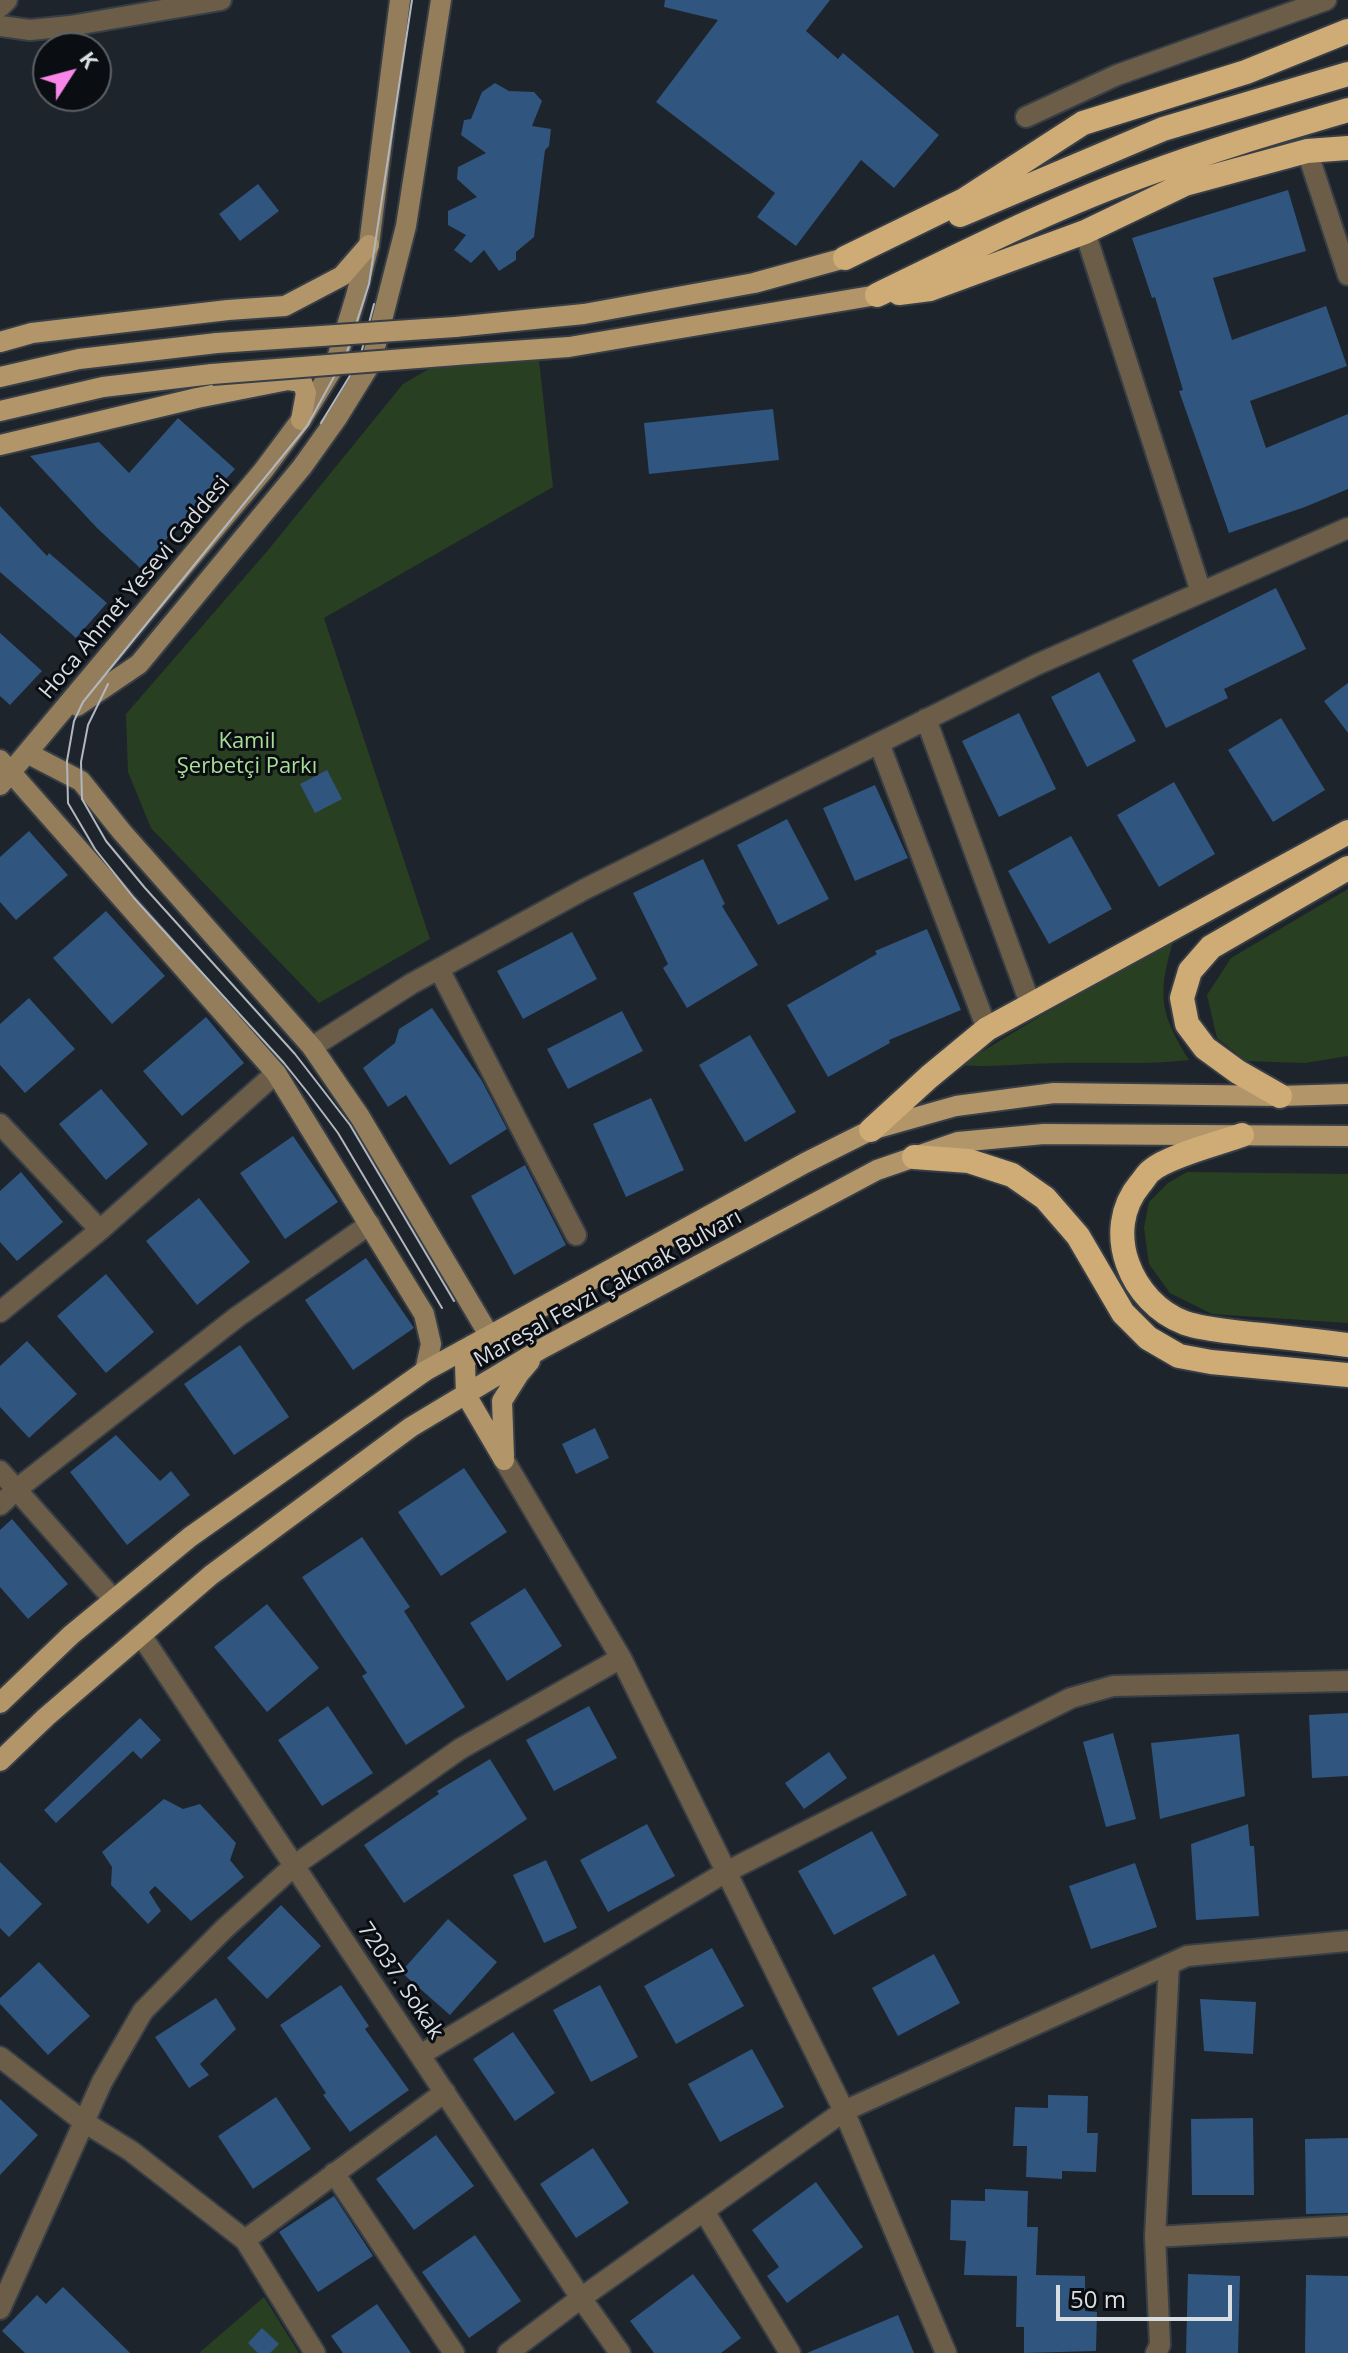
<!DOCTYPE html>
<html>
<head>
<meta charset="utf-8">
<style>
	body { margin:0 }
	#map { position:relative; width:1348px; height:2353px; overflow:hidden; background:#1e242c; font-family:"Open Sans",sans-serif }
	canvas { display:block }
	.north { position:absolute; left:32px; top:32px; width:80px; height:80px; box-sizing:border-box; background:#0a0d11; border:2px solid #5c6065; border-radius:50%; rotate:54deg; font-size:22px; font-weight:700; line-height:32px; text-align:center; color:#d8dde2 }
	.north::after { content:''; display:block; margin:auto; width:28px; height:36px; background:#fa87e8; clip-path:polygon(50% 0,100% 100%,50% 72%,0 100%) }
	.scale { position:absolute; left:1056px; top:2285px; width:176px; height:36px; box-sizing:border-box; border:4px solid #d8dde2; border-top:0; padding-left:10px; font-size:24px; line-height:28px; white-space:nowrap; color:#d8dde2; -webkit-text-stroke:6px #0a0d11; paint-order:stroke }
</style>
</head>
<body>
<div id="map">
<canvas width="1348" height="2353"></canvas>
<div class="north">K</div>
<div class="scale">50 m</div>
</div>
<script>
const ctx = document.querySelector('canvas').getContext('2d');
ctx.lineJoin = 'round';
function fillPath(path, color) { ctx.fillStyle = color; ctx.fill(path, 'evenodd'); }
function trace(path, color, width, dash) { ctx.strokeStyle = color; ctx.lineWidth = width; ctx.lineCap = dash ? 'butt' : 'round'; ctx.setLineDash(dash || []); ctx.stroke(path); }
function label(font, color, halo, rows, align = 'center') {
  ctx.font = font + ' "Open Sans",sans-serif'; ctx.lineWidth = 6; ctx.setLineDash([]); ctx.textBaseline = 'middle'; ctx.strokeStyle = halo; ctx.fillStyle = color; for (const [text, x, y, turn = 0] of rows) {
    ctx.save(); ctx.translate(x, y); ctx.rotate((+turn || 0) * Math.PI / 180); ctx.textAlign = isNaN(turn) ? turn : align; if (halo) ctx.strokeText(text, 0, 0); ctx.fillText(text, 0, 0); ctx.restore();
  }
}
const green = new Path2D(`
	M539,360L553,487L324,618L430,939L319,1003L151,828L128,772L126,714L269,549L403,384L441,362Z
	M1348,889V1056L1305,1063L1246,1061L1217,1038L1207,995L1231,958Z
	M1173,942C1157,995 1160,1014 1189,1060C1146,1065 1103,1062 1059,1063C1026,1063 993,1068 960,1065L1044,1014Z
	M1187,1172L1348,1174V1323L1212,1314L1170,1293L1149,1264L1144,1228L1149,1202L1168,1183Z
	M264,2297L299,2353H199Z`);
const building = new Path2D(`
	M665,0H830L806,31L838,59L843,53L939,135L894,188L861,160L796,246L757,217L775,193L656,102L718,20L664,7Z
	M495,83L509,91L534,92L542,101L532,126L551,129L549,146L545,150L534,237L516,252V260L499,271L484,250L471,263L454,250L466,235L448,225V211L477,197L457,179L458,167L486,153L461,135L464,120L471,119L482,92Z
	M258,184L279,211L240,241L219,214Z
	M1288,190L1306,251L1213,278L1232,340L1326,306L1347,366L1250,401L1266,448L1348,414V489L1305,507L1229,533L1179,391L1183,390L1155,297L1152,298L1132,238Z
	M773,409L779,460L649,474L644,423Z
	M178,418L235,469L197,511L194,509L140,568L97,528L30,456L99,442L129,473Z
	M0,506L47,556L49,553L107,603L76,638L0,572Z
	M1276,588L1306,649L1224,689L1228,698L1166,728L1132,660Z
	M0,633L42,671L10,705L0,696Z
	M1099,672L1136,741L1087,767L1051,697Z
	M1348,683V733L1324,701Z
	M1019,713L1056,789L999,817L962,741Z
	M1281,718L1325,790L1273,822L1228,750Z
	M327,770L342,799L315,813L300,784Z
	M1174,782L1215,854L1159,887L1117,815Z
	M875,785L908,858L855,881L823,808Z
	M787,819L829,899L778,925L737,845Z
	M29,831L68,875L16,920L0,902V857Z
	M1071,836L1112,909L1049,944L1008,871Z
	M703,859L725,904L722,906L758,965L687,1008L663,968L668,964L633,893Z
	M106,911L165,976L112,1024L53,958Z
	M927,929L961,1010L889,1040L890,1043L828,1077L787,1005L877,954L875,951Z
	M572,932L597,979L523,1019L497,971Z
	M29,998L75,1049L25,1093L0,1065V1024Z
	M432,1008L482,1081L507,1129L450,1165L406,1095L388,1107L363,1068L395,1043L399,1029Z
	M622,1011L643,1051L568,1089L547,1049Z
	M206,1017L244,1063L182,1116L143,1071Z
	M750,1035L796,1112L745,1142L699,1065Z
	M101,1089L148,1144L106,1180L59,1124Z
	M651,1098L684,1170L626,1197L593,1124Z
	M293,1136L338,1202L285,1239L240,1173Z
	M525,1165L566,1245L514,1275L471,1196Z
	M21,1172L63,1222L17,1261L0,1242V1191Z
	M199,1198L250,1262L197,1305L146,1241Z
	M366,1258L414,1328L353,1370L305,1300Z
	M106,1274L154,1332L106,1373L57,1316Z
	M27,1341L77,1394L29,1438L0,1407V1366Z
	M240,1345L289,1417L234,1455L184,1384Z
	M595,1428L609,1458L576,1474L562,1444Z
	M116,1435L160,1481L171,1471L190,1495L127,1545L70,1472Z
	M464,1468L507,1532L441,1576L398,1512Z
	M12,1519L68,1584L28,1619L0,1587V1530Z
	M362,1537L410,1607L404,1611L465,1707L406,1745L362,1676L367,1673L302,1577Z
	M525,1588L562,1646L507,1681L470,1623Z
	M267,1604L319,1668L267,1712L214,1647Z
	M328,1706L373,1773L322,1806L278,1740Z
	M589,1706L617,1758L554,1791L526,1740Z
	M1348,1713V1776L1312,1778L1309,1715Z
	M140,1718L161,1740L141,1759L133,1751L56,1823L44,1810Z
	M1113,1733L1136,1819L1106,1827L1083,1742Z
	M1239,1734L1245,1796L1160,1819L1151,1743Z
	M829,1752L847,1778L804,1809L785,1783Z
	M490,1759L527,1819L404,1903L364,1845L439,1794L437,1791Z
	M164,1799L183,1809L200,1804L236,1843L230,1860L244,1877L191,1921L155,1886L149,1892L161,1911L148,1924L111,1885L112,1867L102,1852Z
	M647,1824L675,1876L608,1912L580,1860Z
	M1248,1824L1250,1846H1254L1259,1916L1196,1920L1191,1844Z
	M872,1831L907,1895L834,1935L798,1871Z
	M546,1860L577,1928L544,1943L513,1875Z
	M0,1862L42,1904L9,1937L0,1928Z
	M1135,1863L1157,1927L1091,1949L1069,1886Z
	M281,1905L321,1946L267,1999L227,1958Z
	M448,1919L497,1962L450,2015L401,1972Z
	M712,1948L744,2006L676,2044L644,1986Z
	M934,1954L960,2003L898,2036L872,1988Z
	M39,1962L90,2016L48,2055L0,2004V1998Z
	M341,1985L369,2026L365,2029L409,2090L350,2132L323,2095L326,2093L280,2025Z
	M600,1985L638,2057L591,2082L553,2010Z
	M216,1998L236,2029L200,2064L209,2075L189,2088L155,2037Z
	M1200,1999L1256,2002L1253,2054L1204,2051Z
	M513,2032L555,2093L515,2121L473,2059Z
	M752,2049L784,2107L720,2142L688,2084Z
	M1048,2095L1088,2096L1087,2133H1098L1096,2172L1062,2171V2179L1026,2177L1027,2146H1013L1015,2107L1048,2108Z
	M276,2097L311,2149L253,2189L218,2136Z
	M0,2099L38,2135L0,2175Z
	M1253,2118L1254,2195H1192L1191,2119Z
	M436,2135L474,2186L414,2230L376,2179Z
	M1348,2138V2213L1306,2214L1305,2139Z
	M593,2148L629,2203L576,2238L540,2184Z
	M816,2182L863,2247L787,2303L767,2276L779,2267L752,2230Z
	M985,2189L1028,2191L1027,2227H1038L1036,2275L1085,2276V2311L1097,2312L1096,2351L1024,2353V2327H1016L1017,2276L964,2275L966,2241L950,2240L951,2200L985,2201Z
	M334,2196L373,2256L318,2292L279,2232Z
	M475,2235L521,2301L469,2338L422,2272Z
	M693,2274L741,2338L721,2353H654L630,2321Z
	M1188,2274L1240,2276L1238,2353H1186Z
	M1306,2275L1348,2276V2353H1305Z
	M63,2287L130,2353H25L2,2331L37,2295L46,2304Z
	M377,2304L411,2353H343L331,2336Z
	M898,2315L914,2353H807Z
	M262,2328L279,2344L270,2353H258L248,2343Z`);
const street = new Path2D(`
	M0,7L7,0
	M0,26L30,30L70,26L221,0
	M1026,117L1117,75L1326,0
	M1307,151L1348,275
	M1085,232L1201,592
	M926,719L1031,1006
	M879,743L987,1029
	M439,969L576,1235
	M312,1047L411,984L585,889L1038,664L1348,528
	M0,1124L100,1230
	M0,1312L100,1230L276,1073
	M504,1460L621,1658L844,2111L946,2353
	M0,1471L114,1600
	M0,1505L17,1489L237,1317L370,1224
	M141,1635L581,2298L620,2353
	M420,2055L726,1872L1071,1698L1113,1686L1348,1681
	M0,2057L84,2122L131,2151L245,2240L315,2353
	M334,2173L454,2353
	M704,2211L790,2353
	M1155,2237L1348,2226
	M245,2240L445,2092
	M0,2309L102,2082L143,2011L224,1929L295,1865L460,1749L621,1658
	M508,2353L581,2298L844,2111L1187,1956L1348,1941
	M1156,2353L1160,2345L1155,2237L1169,1964`);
const secondary = new Path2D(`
	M77,706L139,664L302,467L337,418L371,363L406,226L441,0
	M27,753L81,781L122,832L312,1047L360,1117L489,1335
	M0,760L276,1073L424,1314L431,1344L425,1371
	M0,785L263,471L301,420L335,365L356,296L369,245L400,0`);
const primary = new Path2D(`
	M455,327L584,314L754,283L845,258
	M0,342L32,333L228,310L285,306L342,276L369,245
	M469,354L569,347L877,295
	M0,377L79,359L217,343
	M0,411L103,387L212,374
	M0,445L197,398L288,380L302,382L306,393L301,420
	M472,1345L465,1364L466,1395L504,1460
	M504,1456L502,1401L519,1374L530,1361
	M0,1703L71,1635L190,1537L425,1371L805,1163L871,1130L956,1106L1054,1093L1280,1096L1348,1094
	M0,1761L46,1717L211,1575L411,1427L541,1349L877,1170L958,1142L1044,1134L1348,1136`);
const highway = new Path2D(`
	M960,215L1163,129L1348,74
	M845,258L964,200L1083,123L1246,72L1348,31
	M899,293L930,289L1085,232L1185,184L1307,151L1348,148
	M877,295C964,253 1052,208 1144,175C1211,150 1280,130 1348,110
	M1280,1096L1238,1072L1205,1048L1187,1024L1182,998L1190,971L1211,947L1348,868
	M871,1130L929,1077L987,1029L1348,832
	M1242,1135C1220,1143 1168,1156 1152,1170C1147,1173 1144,1180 1140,1184C1101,1231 1131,1303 1185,1323C1206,1330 1230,1331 1251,1334C1284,1337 1316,1341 1348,1345
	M914,1157L969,1161L1012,1175L1045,1198L1078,1236L1123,1313L1148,1338L1179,1356L1211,1362L1348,1375`);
const tram = new Path2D(`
	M412,0L369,284L346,355L307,426L83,702L74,721L67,761L68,803L95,849L134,898L284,1063L308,1093L338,1133L442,1308
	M321,423L359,361L374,304
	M108,684L88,725L81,762L82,799L106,841L145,888L295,1054L350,1125L454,1301`);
const primaryBridge = new Path2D(`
	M217,343L455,327
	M212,374L469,354`);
const streetNames = [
	["Hoca Ahmet Yesevi Caddesi",135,588,-50],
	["Mareşal Fevzi Çakmak Bulvarı",608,1289,-29],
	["72037. Sokak",400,1981,56]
];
const parkNames = [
	["Kamil",247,742],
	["Şerbetçi Parkı",247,767]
];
fillPath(green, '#293f21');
fillPath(building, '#30557f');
trace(street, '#383e45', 24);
trace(secondary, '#383e45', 24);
trace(primary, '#383e45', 24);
trace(highway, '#383e45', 28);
trace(street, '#6b5d48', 20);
trace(secondary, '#937d5b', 20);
trace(primary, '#b29669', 20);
trace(highway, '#cfac76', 24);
trace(tram, '#b2b7bd', 2);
trace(primaryBridge, '#383e45', 24, []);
trace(primaryBridge, '#b29669', 20);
label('22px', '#d8dde2', '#0a0d11', streetNames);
label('22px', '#a7dd95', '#0a0d11', parkNames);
</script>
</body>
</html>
